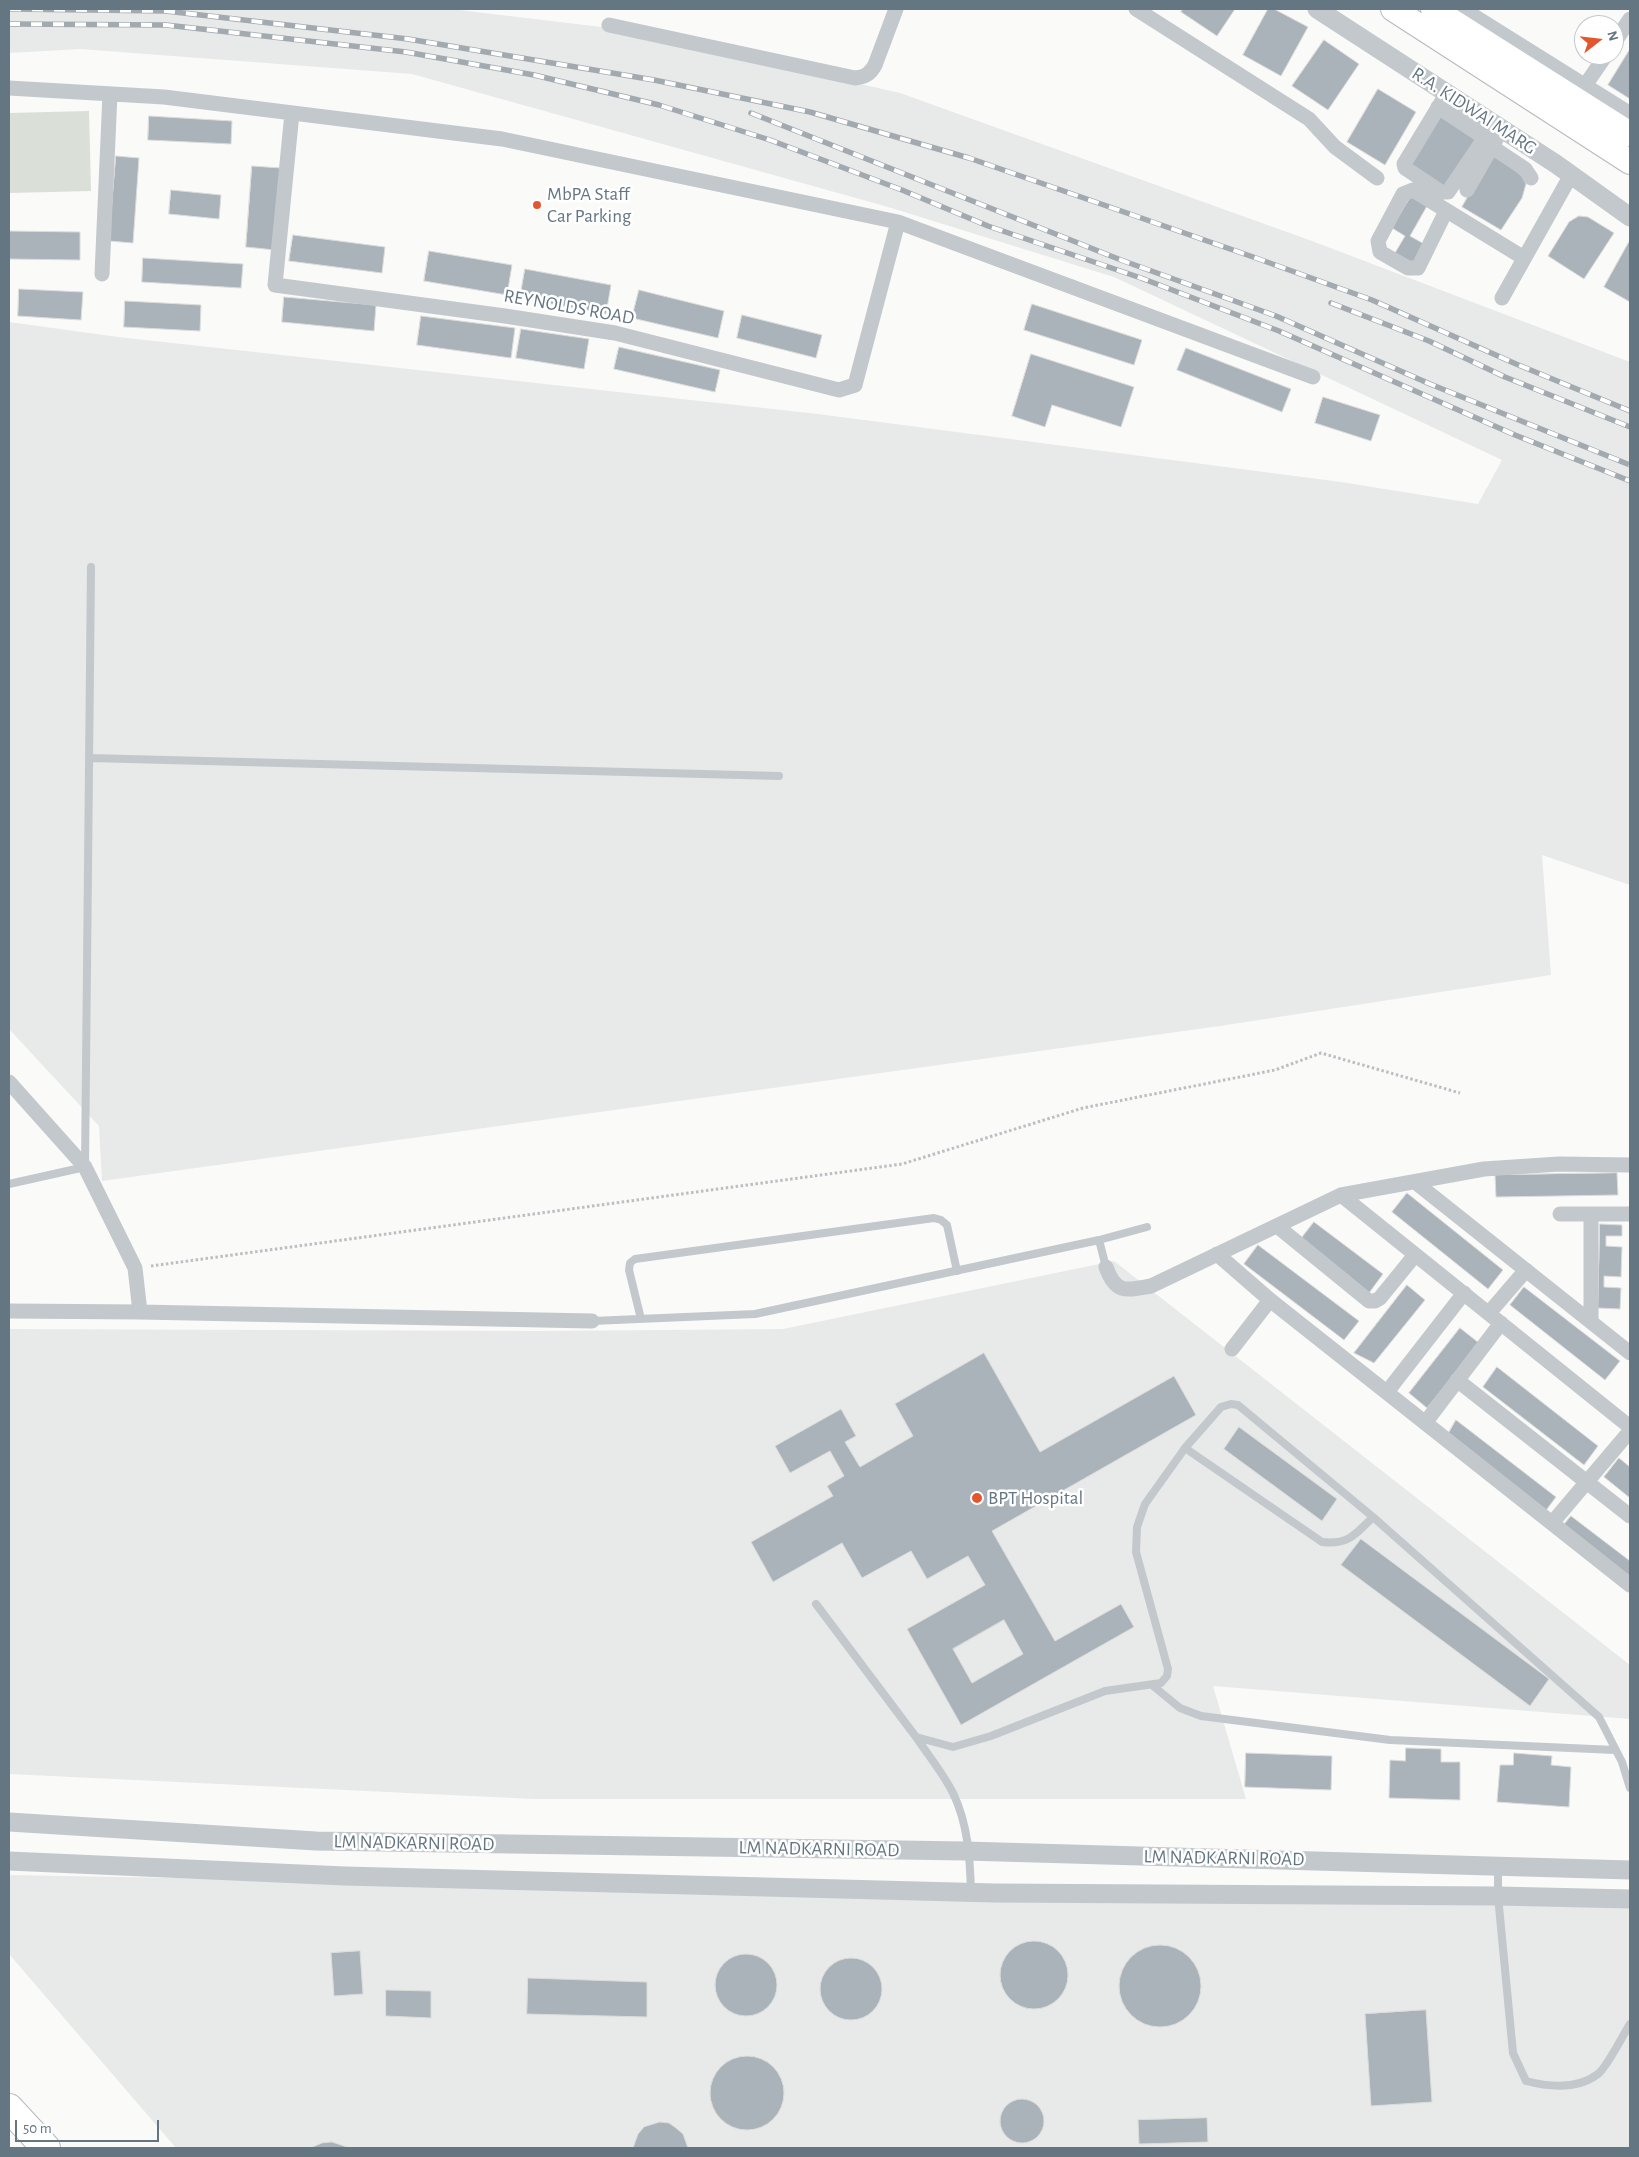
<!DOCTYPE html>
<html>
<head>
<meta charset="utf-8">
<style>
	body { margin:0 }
	#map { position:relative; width:1639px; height:2157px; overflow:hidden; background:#fafaf8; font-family:"Alegreya Sans",sans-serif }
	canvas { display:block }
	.frame { position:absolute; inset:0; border:10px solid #657683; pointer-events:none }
	.north { position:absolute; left:1574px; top:15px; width:50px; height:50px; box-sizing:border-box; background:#fff; border:1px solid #c1c8cd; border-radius:50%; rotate:74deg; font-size:14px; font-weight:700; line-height:20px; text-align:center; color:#657683 }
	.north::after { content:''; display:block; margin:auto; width:18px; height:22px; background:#e4572e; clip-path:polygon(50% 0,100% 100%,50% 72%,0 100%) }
	.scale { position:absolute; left:15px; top:2120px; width:144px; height:22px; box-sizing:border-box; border:2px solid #657683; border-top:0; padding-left:6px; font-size:15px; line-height:18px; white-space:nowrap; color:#657683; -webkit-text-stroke:4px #fff; paint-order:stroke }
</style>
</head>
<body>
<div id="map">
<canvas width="1639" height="2157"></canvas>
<div class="frame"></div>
<div class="north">N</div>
<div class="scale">50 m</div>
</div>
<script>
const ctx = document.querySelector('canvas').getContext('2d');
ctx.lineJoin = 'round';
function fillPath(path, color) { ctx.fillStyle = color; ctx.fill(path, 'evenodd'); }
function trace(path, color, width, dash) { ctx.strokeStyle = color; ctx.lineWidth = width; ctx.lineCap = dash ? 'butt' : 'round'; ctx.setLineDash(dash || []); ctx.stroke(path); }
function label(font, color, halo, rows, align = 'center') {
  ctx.font = font + ' "Alegreya Sans",sans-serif'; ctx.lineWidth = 5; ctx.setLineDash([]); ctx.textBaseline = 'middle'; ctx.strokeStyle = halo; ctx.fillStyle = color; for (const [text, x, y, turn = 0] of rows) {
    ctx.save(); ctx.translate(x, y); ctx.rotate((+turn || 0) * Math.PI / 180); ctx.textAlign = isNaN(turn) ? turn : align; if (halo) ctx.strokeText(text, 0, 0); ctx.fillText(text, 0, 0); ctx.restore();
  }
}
const built = new Path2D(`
	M9,9H451L618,29L900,93L1312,241L1630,362V885L1542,855L1551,975L1220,1026L102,1181L99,1126L9,1029V322L118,337L818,414L1341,482L1478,504L1502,460L1114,277L888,207L412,74L80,49L9,53Z
	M1114,1261L1630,1665V1719L1213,1686L1246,1799H534L9,1774V1329L538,1331L783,1329Z
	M9,1875L1630,1904V2148H176L9,1954Z`);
const green = new Path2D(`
	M89,111L91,191L9,193V113Z`);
const building = new Path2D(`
	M1183,9H1235L1217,36L1181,12Z
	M1268,9H1274L1308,27L1281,76L1243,55Z
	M1324,40L1359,64L1328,110L1292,86Z
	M1630,49V99L1608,85Z
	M1378,89L1416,112L1385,165L1347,142Z
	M1441,113L1479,137L1443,190L1407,165Z
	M149,116L232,121L231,144L148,140Z
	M1493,153L1522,176L1526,184L1522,198L1501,230L1462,207Z
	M116,156L139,158L133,243L109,241Z
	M252,166L281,168L275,250L246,247Z
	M171,190L221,195L219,219L169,214Z
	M1411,196L1427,206L1410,236L1426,245L1415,264L1395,253L1405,236L1392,228Z
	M1579,216L1588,217L1614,233L1584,279L1548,256L1569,222Z
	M9,231L80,232V260L9,259Z
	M293,235L385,247L382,273L289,261Z
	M1630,240V302L1604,287Z
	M429,251L512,265L507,295L424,281Z
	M143,258L243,264L241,288L142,282Z
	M525,269L611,285L606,314L520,298Z
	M19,289L83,292L81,320L18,316Z
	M639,290L724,311L718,338L632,318Z
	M284,297L376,305L374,331L282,322Z
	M125,301L201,305L200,331L124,327Z
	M1032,304L1142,340L1134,365L1024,330Z
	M742,315L822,335L816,358L737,338Z
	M421,316L515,328L511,358L417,345Z
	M521,329L589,339L584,369L516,358Z
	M619,347L720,370L715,392L614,369Z
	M1186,348L1291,389L1282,412L1177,370Z
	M1031,354L1134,387L1121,427L1052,405L1045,427L1012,416Z
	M1323,397L1380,415L1371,441L1315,423Z
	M1617,1173L1618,1195L1496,1197L1495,1175Z
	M1407,1193L1503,1270L1488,1289L1392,1212Z
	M1314,1222L1383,1274L1369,1293L1300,1240Z
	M1600,1224L1622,1225V1236H1606V1246L1622,1247L1621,1277L1604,1276V1287L1621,1288L1620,1309L1598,1308Z
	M1258,1245L1359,1321L1344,1340L1244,1264Z
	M1407,1285L1425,1300L1374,1363L1354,1353Z
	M1524,1287L1620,1361L1605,1380L1510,1305Z
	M1460,1328L1479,1343L1427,1408L1409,1393Z
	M984,1353L1040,1452L1174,1376L1196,1415L992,1531L1055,1641L1121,1604L1134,1627L961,1725L907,1629L985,1585L968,1556L927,1579L911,1551L862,1578L842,1543L773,1582L751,1542L833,1496L827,1486L844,1476L830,1451L790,1473L775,1446L841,1409L856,1436L845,1442L860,1467L913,1436L895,1404ZM1004,1620L1023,1654L972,1683L953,1649Z
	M1497,1367L1598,1446L1584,1465L1483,1387Z
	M1456,1420L1556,1497L1544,1513L1447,1436Z
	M1239,1427L1337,1499L1322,1521L1224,1449Z
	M1619,1458L1630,1467V1498L1604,1477Z
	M1571,1516L1630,1561V1580L1562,1527Z
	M1361,1539L1549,1679L1530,1706L1341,1565Z
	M1406,1748L1441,1749V1762H1460V1800L1389,1798L1390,1760L1405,1761Z
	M1246,1753L1332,1756L1331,1790L1245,1787Z
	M1514,1753L1552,1756L1551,1765L1571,1767L1569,1807L1497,1802L1500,1765H1513Z
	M1000 1975a34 34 0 1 1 68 0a34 34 0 1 1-68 0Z
	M1119 1986a41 41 0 1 1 82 0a41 41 0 1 1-82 0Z
	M360,1951L363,1994L334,1996L331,1953Z
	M715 1985a31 31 0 1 1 62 0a31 31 0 1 1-62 0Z
	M820 1989a31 31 0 1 1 62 0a31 31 0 1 1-62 0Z
	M528,1978L647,1982V2017L527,2014Z
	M386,1990L431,1991V2018L386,2016Z
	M1426,2010L1432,2102L1371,2106L1365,2014Z
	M710 2093a37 37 0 1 1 74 0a37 37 0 1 1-74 0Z
	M1000 2121a22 22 0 1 1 44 0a22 22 0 1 1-44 0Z
	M1207,2118L1208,2142L1139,2144L1138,2120Z
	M660,2122L669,2123L676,2128L683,2134L688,2148H633L638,2134L644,2127Z
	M332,2142L350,2148H310L322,2143Z`);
const path = new Path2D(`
	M151,1266L902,1164L1083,1108L1275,1070L1321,1053L1460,1093`);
const service = new Path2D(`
	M90,758L779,776
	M9,1184L85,1167L91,567
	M1099,1240L1106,1267
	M641,1319L629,1270L630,1263L635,1259L934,1218L941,1220L947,1225L957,1271
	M592,1321L755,1314L1099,1240L1147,1227
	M1185,1448L1322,1542C1348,1545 1355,1535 1373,1517
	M816,1604L916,1737L953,1747L991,1736L1105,1691L1161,1683L1167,1676L1168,1669L1136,1552L1137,1527L1145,1504L1185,1448L1221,1407L1231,1404L1238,1405L1373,1517L1599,1717L1622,1762L1630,1788
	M1152,1685L1180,1708L1201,1716L1390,1740L1615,1750
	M916,1737C928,1755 943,1773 953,1793C968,1824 970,1858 971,1892
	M1498,1867V1896L1513,2053L1526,2081C1549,2087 1577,2090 1598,2074C1607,2067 1623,2035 1630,2024`);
const minor = new Path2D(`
	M1136,9L1309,119L1335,147L1377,178
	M609,25L855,78C865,77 870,74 875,65L896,9
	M1614,43L1630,19
	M1584,87L1606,55
	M9,88L164,97L502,139L898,222L1313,377
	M1447,93L1404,164L1405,168L1441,192H1448L1494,124
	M1438,107L1485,138
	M292,113L275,285L505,316L615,333L839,390L855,385L898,222
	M1492,147L1525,169L1531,178
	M1467,190L1502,129
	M1446,211L1418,268H1408L1380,252L1378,241L1403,194L1413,190L1524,258
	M102,274L110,94
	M1502,298L1571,175
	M9,1082L85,1167L135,1268L140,1312
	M1415,1182L1630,1353
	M1341,1195L1630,1427
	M1560,1214H1630
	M1591,1214V1322
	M1277,1226L1369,1301H1375L1380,1298L1415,1255
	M1217,1254L1270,1300L1630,1585
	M1106,1267C1116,1295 1127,1290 1151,1286L1341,1195L1484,1169L1559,1164L1630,1165
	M9,1311L140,1312L592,1321
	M1489,1313L1526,1270
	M1232,1349L1270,1300
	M1457,1380L1630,1516
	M1387,1392L1464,1293
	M1425,1423L1501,1323
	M1552,1523L1630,1431`);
const tertiary = new Path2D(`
	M1317,9L1556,164L1630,217
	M1459,9L1630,116
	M9,1822L316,1841L965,1851L1630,1870
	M9,1861L345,1876L994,1893L1498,1896L1630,1899`);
const primary = new Path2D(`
	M1393,9L1630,162
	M1433,9L1630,134`);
const motorway = new Path2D(`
	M9,2108L46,2148`);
const rail = new Path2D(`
	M10,9L166,11L408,39L654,80L810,112L969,158L1256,258L1372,300L1516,364L1630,411
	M9,24L166,25L406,52L534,75L659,105L770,140L902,190L988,226L1141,278L1279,331L1515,435L1630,481
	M751,113L1121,260L1276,316L1430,384L1630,465
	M1331,303L1429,341L1505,377L1630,427`);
const markers = [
	[537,205,5,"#e4572e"],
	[977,1498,6,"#e4572e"]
];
const streetNames = [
	["R.A. KIDWAI MARG",1474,111,33],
	["REYNOLDS ROAD",569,307,10],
	["LM NADKARNI ROAD",414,1843,1],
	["LM NADKARNI ROAD",819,1849,1],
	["LM NADKARNI ROAD",1224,1858,1]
];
const poiNames = [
	["MbPA Staff",547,194],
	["Car Parking",547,216],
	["BPT Hospital",988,1498]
];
fillPath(built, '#e8e9e9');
fillPath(green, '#dadfd7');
fillPath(building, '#aab3b9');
trace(building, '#dcdcda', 1);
trace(primary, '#b5babe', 26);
trace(motorway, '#b4b9bd', 30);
trace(path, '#bbbfc2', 3, [2.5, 2.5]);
trace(service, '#c3c8cc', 8);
trace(minor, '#c3c8cc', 15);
trace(tertiary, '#c3c8cc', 19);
trace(primary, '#fff', 24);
trace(motorway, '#fff', 28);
trace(rail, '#a2aab0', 5.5);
trace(rail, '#fff', 4, [11]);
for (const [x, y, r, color] of markers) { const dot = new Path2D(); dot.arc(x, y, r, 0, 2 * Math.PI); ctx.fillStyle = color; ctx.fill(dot); trace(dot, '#fff', 2); }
label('19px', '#657683', '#fff', streetNames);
label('19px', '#657683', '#fff', poiNames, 'left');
</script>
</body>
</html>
